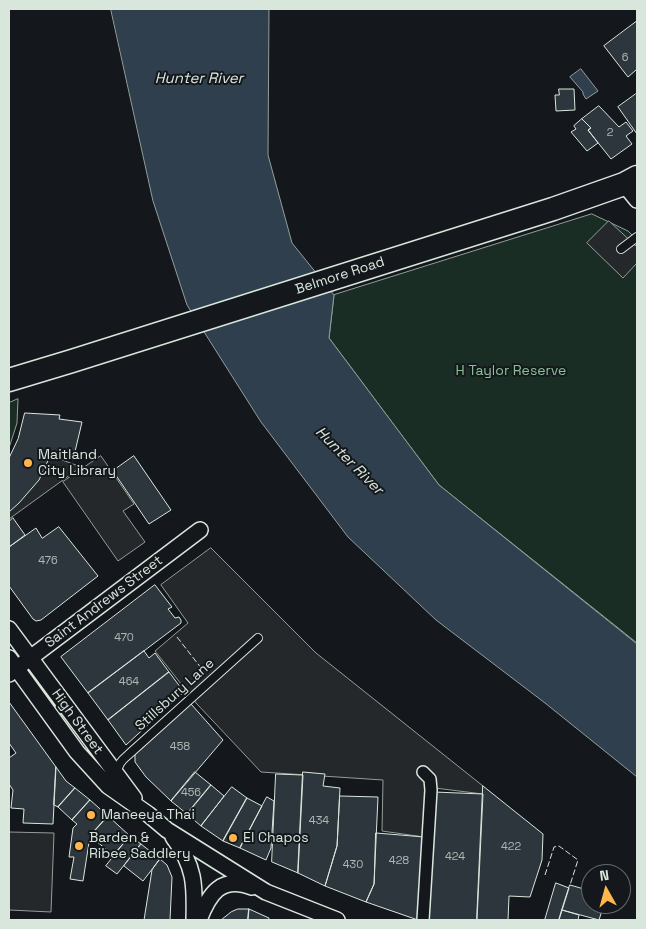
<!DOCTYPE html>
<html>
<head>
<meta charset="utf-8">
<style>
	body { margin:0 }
	#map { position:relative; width:646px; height:929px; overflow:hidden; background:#14181c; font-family:"Space Grotesk",sans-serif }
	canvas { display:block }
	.frame { position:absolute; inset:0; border:10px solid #d8e6dc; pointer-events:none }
	.north { position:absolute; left:581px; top:864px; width:50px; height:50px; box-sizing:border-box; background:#14181c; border:1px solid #626a69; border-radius:50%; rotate:353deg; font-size:14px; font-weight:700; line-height:20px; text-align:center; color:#d8e6dc }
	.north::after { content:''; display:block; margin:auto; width:18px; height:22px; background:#ffb74d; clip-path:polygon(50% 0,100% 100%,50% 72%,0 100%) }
</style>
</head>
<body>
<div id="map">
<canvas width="646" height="929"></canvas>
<div class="frame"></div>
<div class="north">N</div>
</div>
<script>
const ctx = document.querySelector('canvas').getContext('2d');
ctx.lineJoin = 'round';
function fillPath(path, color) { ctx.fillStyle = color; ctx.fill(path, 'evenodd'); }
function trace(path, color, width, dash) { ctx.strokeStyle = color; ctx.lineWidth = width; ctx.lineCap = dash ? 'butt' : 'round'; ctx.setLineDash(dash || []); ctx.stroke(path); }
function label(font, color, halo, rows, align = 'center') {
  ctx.font = font + ' "Space Grotesk",sans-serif'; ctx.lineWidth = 4; ctx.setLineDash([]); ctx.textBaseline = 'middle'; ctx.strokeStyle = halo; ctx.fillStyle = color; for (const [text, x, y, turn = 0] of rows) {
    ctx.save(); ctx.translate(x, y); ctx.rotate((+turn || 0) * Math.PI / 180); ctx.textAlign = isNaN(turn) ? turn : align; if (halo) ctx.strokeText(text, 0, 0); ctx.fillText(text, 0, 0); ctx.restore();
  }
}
const green = new Path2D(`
	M592,214L628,231L637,240V643L439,485L329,338L334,295Z
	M18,399L17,423L9,448V403Z`);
const parking = new Path2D(`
	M609,221L637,247V263L623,278L587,243Z
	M33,449L81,467L9,519V467Z
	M101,456L134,504L123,511L145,542L118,561L63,482Z
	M211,548L316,653L483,786V794L435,788L431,838L382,831L383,780L261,772L197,704L155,651L188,623L161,585Z
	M9,832L54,833L51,912L9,910Z`);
const water = new Path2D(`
	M111,9H269L268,155L292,243L334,295L329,338L439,485L637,644V777L545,703L436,620L348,537L261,422L187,305L153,201Z
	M581,69L598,91L586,99L583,94V92L570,77Z`);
const building = new Path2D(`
	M636,22L637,24V71L636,70L628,77L604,46Z
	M559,89H574L575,110L556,111L555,95H559Z
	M636,94L637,95V134L618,107Z
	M599,106L619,127L626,122L633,131L626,136L632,144L611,159L588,130L591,128L582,119Z
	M582,119L591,128L588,130L598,143L587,151L571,132L576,129L574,126Z
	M25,413L60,415L59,419L82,422L73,460L52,452L39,480L19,503L9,512V458L18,439Z
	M134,456L171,510L149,524L113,471Z
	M13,518L25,535L9,547V522Z
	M59,527L98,576L41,620L36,621L33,619L9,586V547L36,528L42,538Z
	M155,585L172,607L168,609L175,618L179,617L181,620V623L88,693L61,657Z
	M144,651L149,658L155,653L169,672L108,720L88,693Z
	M169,672L184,692L126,745L108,720Z
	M9,702L56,767L53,824L23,823L24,809L11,808L13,790L9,784V758L16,753L9,743Z
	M191,704L223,740L171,801L146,777L135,762V755Z
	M56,767L66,781L75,788L58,807L54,805Z
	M195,772L211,785L187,814L171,801Z
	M303,772L325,774L323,786L340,788L337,846L325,886L298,873Z
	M276,774L303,775L298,873L272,862Z
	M211,785L224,796L201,826L187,814Z
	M483,786L543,834L542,860L530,897L509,896L508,920H477Z
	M232,787L247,798L223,841L201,826Z
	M75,788L90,800L72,820L58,807Z
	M434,792L483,794L477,920H428Z
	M340,796L378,797L374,884L366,902L325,886L337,846Z
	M267,797L274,801L271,848L266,860L240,848Z
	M247,798L262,806L240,848L223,841Z
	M90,800L108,816L90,836L83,881L70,879L74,857H69L73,828L77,824L72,820Z
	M108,816L130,836L113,855L90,836Z
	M376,833L424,837L418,920L366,902L374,884Z
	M130,836L141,844L117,874L106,866Z
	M141,844L160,859L143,881L124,866Z
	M160,859L167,865L172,877L170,920H144L152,870Z
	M556,883L569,888L559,920H545Z
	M570,885L591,891V904H604L599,920L562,910Z
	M238,909H249L248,920H221L231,912Z
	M249,909L269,918V920H248Z
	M562,910L579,915L578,920H559Z`);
const service = new Path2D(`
	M621,249L637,237
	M117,774C117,765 122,760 128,755L258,638`);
const pedestrian = new Path2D(`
	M423,772L430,779L431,790L423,920`);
const minor = new Path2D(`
	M624,184L637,200
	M9,629L134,798
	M9,658L77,752L108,786L148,814L167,830L266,892L337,920
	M9,674L200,530
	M173,837C195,866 195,885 194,920
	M199,920C209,894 221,875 252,887`);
const secondary = new Path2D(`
	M9,380L72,361L553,209L624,184L637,177`);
const fence = new Path2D(`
	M177,637L205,673
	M545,875L554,847L559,846L578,860L570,885`);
const markers = [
	[28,463,5,"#ffb74d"],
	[91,815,5,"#ffb74d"],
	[233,838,5,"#ffb74d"],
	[79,846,5,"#ffb74d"]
];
const numberNames = [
	["6",625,58],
	["2",610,133],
	["476",48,561],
	["470",124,638],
	["464",129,682],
	["458",180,747],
	["456",191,793],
	["434",319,821],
	["422",511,847],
	["424",455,857],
	["428",399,861],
	["430",353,865]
];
const streetNames = [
	["Belmore Road",340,276,-18],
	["Saint Andrews Street",104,602,-37],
	["Stillsbury Lane",175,695,-42],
	["High Street",77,722,54]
];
const parkNames = [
	["H Taylor Reserve",511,371]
];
const poiNames = [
	["Maitland",38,455],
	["City Library",38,471],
	["Maneeya Thai",101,815],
	["Barden &",89,838],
	["Ribee Saddlery",89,854],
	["El Chapos",243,838]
];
const waterNames = [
	["Hunter River",199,79],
	["Hunter River",349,461,45]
];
fillPath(green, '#1a2d24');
trace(green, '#939e99', 1);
fillPath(parking, '#24282b');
trace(parking, '#939e99', 1);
fillPath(water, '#2f3f4d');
trace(water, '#939e99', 1);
fillPath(building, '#2c363c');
trace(building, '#d8e6dc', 1);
trace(service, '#d8e6dc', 10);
trace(pedestrian, '#d8e6dc', 14);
trace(minor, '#d8e6dc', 18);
trace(secondary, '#d8e6dc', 25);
trace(service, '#14181c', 8);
trace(pedestrian, '#14181c', 11);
trace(minor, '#14181c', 15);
trace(secondary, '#14181c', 22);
trace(fence, '#d8e6dc', 1, [6, 2.5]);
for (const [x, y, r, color] of markers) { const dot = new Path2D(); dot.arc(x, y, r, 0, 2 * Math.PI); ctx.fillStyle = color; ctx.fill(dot); trace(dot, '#14181c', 2); }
label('11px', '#adbab4', null, numberNames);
label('14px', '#d8e6dc', '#14181c', streetNames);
label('14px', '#8ac095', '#14181c', parkNames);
label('14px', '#d8e6dc', '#14181c', poiNames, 'left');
label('italic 15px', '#d8e6dc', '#14181c', waterNames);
</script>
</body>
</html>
